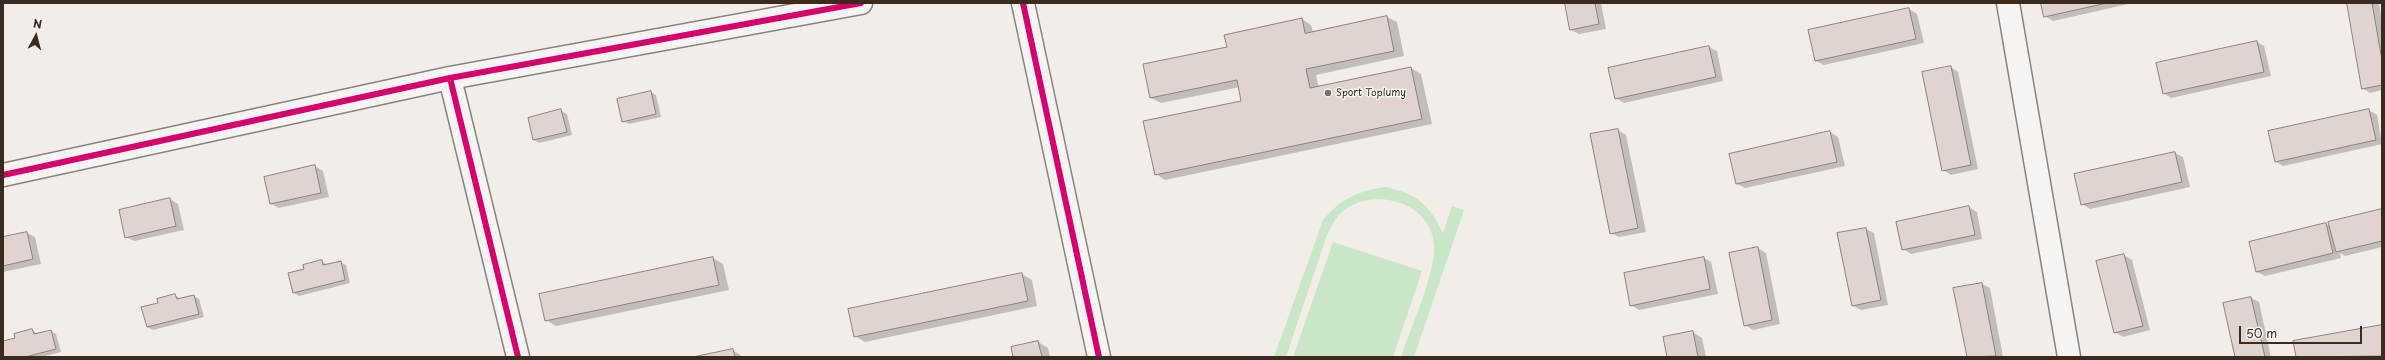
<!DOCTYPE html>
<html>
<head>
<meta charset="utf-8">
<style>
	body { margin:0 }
	#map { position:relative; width:2385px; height:360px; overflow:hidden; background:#f3edea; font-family:"Playpen Sans",sans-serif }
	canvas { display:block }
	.frame { position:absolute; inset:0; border:4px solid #3b2a1e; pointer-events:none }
	.north { position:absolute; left:16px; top:16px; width:40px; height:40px; -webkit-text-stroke:3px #f6f6f2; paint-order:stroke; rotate:7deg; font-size:11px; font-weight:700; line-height:16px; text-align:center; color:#3b2a1e }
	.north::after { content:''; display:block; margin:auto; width:14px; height:18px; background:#3b2a1e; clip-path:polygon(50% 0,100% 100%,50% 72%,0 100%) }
	.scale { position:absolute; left:2239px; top:326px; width:123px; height:18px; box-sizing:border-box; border:2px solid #3b2a1e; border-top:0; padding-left:5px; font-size:12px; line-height:14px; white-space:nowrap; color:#3b2a1e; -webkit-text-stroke:3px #f6f6f2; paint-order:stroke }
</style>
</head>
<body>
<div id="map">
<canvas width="2385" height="360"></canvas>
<div class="frame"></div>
<div class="north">N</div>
<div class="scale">50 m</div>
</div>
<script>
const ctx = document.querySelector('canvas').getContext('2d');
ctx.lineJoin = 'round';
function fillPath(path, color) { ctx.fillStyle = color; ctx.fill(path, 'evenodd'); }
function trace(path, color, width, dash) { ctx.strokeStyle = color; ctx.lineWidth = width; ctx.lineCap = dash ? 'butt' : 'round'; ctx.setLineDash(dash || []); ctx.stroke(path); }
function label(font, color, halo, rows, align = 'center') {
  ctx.font = font + ' "Playpen Sans",sans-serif'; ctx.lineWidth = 3; ctx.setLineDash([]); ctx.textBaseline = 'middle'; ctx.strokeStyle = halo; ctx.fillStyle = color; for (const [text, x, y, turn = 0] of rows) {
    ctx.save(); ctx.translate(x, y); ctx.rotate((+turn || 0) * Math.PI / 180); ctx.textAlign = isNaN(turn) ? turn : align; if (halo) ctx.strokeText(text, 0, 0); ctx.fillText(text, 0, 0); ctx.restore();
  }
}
const green = new Path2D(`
	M1385,187C1417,194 1429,204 1443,233L1452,206L1464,210L1414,357H1401C1410,330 1434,276 1434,249C1435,203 1374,185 1342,212C1335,218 1331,227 1327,235L1286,357H1274L1323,220C1341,199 1357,191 1385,187Z
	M1333,242L1422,271L1393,357H1293Z`);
const shadow = new Path2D(`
	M1566,3H1601L1606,29L1579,34L1571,30Z
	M2042,3H2133L2053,21L2045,16Z
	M2348,3H2379L2382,22V90L2370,93L2362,88Z
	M1909,9L1917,14L1924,43L1824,65L1816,61L1810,31Z
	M1387,17L1397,22L1404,56L1316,75L1319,88L1411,68L1421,74L1432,124L1165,180L1156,174L1243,102L1240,87L1161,103L1151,98L1144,65L1228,48L1302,19L1311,25L1313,32Z
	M2257,42L2264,46L2271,76L2171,98L2163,93Z
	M1709,47L1717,51L1723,81L1624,103L1616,98Z
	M1951,67L1958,72L1978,169L1951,175L1943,170Z
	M651,92L656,95L661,117L629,124L623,121Z
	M2369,110L2377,115L2382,144L2283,166L2275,161Z
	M561,111L567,114L572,135L539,143L534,140Z
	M1618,130L1626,135L1646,232L1619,237L1611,233Z
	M1830,132L1838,137L1845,166L1745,188L1737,184Z
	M2175,153L2183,157L2190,187L2090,209L2082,204Z
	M315,166L323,171L329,197L279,208L271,204Z
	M170,199L178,204L184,230L134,241L126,237Z
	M1969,207L1977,212L1982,239L1911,254L1903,249Z
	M2382,210V247L2345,256L2340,253L2341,258L2265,276L2257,272L2250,243L2326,224L2331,227Z
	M1866,229L1874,233L1888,305L1861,310L1853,306Z
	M27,233L35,237L41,264L3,272V238Z
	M1758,248L1766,253L1780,324L1753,330L1745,325Z
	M2124,255L2132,260L2150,330L2123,337L2115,332Z
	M713,258L723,264L729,290L556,326L546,320Z
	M1704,258L1711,262L1718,294L1639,310L1631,305Z
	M322,261L327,265L340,262L346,265L350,283L299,296L294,293L306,270Z
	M1022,274L1032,280L1037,306L865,342L855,336Z
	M1982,284L1990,288L2003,357H1968L1954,289Z
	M175,295L181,299L194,296L199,299L204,317L153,330L147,327L159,304Z
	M2251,298L2259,302L2271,357H2236L2224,304Z
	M2382,326V357H2297L2295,342Z
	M32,330L38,334L51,331L56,334L61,352L41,357H3V342L16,339Z
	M1693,332L1702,338L1706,357H1668Z
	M1038,342L1048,348L1050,357H1014Z
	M733,350L743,357H698Z`);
const building = new Path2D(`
	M1565,3H1595L1599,24L1570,30Z
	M2041,3H2107L2044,17Z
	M2347,3H2372L2382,60V85L2362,89Z
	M1909,8L1916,39L1815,61L1808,30Z
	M1387,16L1394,51L1306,69L1310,88L1411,67L1422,119L1155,175L1143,121L1241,101L1237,80L1150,98L1143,64L1227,47L1224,35L1302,18L1305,33Z
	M2257,41L2264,72L2163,94L2156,63Z
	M1709,46L1716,77L1615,99L1608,68Z
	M1951,66L1971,165L1942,171L1922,72Z
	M651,91L656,114L622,122L617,99Z
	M561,109L567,132L533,140L528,118Z
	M2369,109L2376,140L2275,162L2268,131Z
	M1618,129L1638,228L1610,234L1590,134Z
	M1830,131L1837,162L1736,184L1729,154Z
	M2175,152L2182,182L2081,205L2074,174Z
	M315,165L321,193L270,204L264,177Z
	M170,198L176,226L125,238L119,210Z
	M1969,206L1975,235L1902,250L1896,222Z
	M2382,209V241L2336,252L2328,222Z
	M2326,223L2333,253L2256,272L2249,242Z
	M1866,228L1881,300L1852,306L1837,233Z
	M27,232L33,259L3,266V237Z
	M1758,247L1772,320L1744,326L1729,253Z
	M2124,254L2143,326L2114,333L2096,261Z
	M713,257L719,285L545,321L539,294Z
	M1704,257L1710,289L1630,306L1624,273Z
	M322,260L323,265L341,261L345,280L293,293L288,273L304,269L303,265Z
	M1022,273L1028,301L854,337L848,309Z
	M1982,283L1996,356L1967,357L1953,288Z
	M175,294L177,299L194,295L199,314L147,327L141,307L158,303L157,299Z
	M2251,297L2265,357H2235L2223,303Z
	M2382,325V356L2296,357L2293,341Z
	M32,329L34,334L51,330L56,349L25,357H3V341L15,338L14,334Z
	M1693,331L1698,357H1667L1663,337Z
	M1038,341L1042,357H1013L1011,347Z
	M733,349L735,357H693Z`);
const minor = new Path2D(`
	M1023,3L1099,357
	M2008,3L2069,357
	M450,78L518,357
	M3,175L450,78L861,3`);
const cycleway = new Path2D(`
	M1023,3L1099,357
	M450,78L518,357
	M3,175L450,78L861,3`);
const markers = [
	[1328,93,4,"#7b6e65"]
];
const poiNames = [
	["Sport Toplumy",1336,93]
];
fillPath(green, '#c9e7c6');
fillPath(shadow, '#0003');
fillPath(building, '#e1d3d0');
trace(building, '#89837f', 1);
trace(minor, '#89837f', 25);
trace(minor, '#f5f4f2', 22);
trace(cycleway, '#d6006c', 6);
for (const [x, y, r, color] of markers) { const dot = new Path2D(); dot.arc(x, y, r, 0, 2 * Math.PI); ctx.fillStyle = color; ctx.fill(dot); trace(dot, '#f6f6f2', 1.5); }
label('10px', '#3b2a1e', '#f6f6f2', poiNames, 'left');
</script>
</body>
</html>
